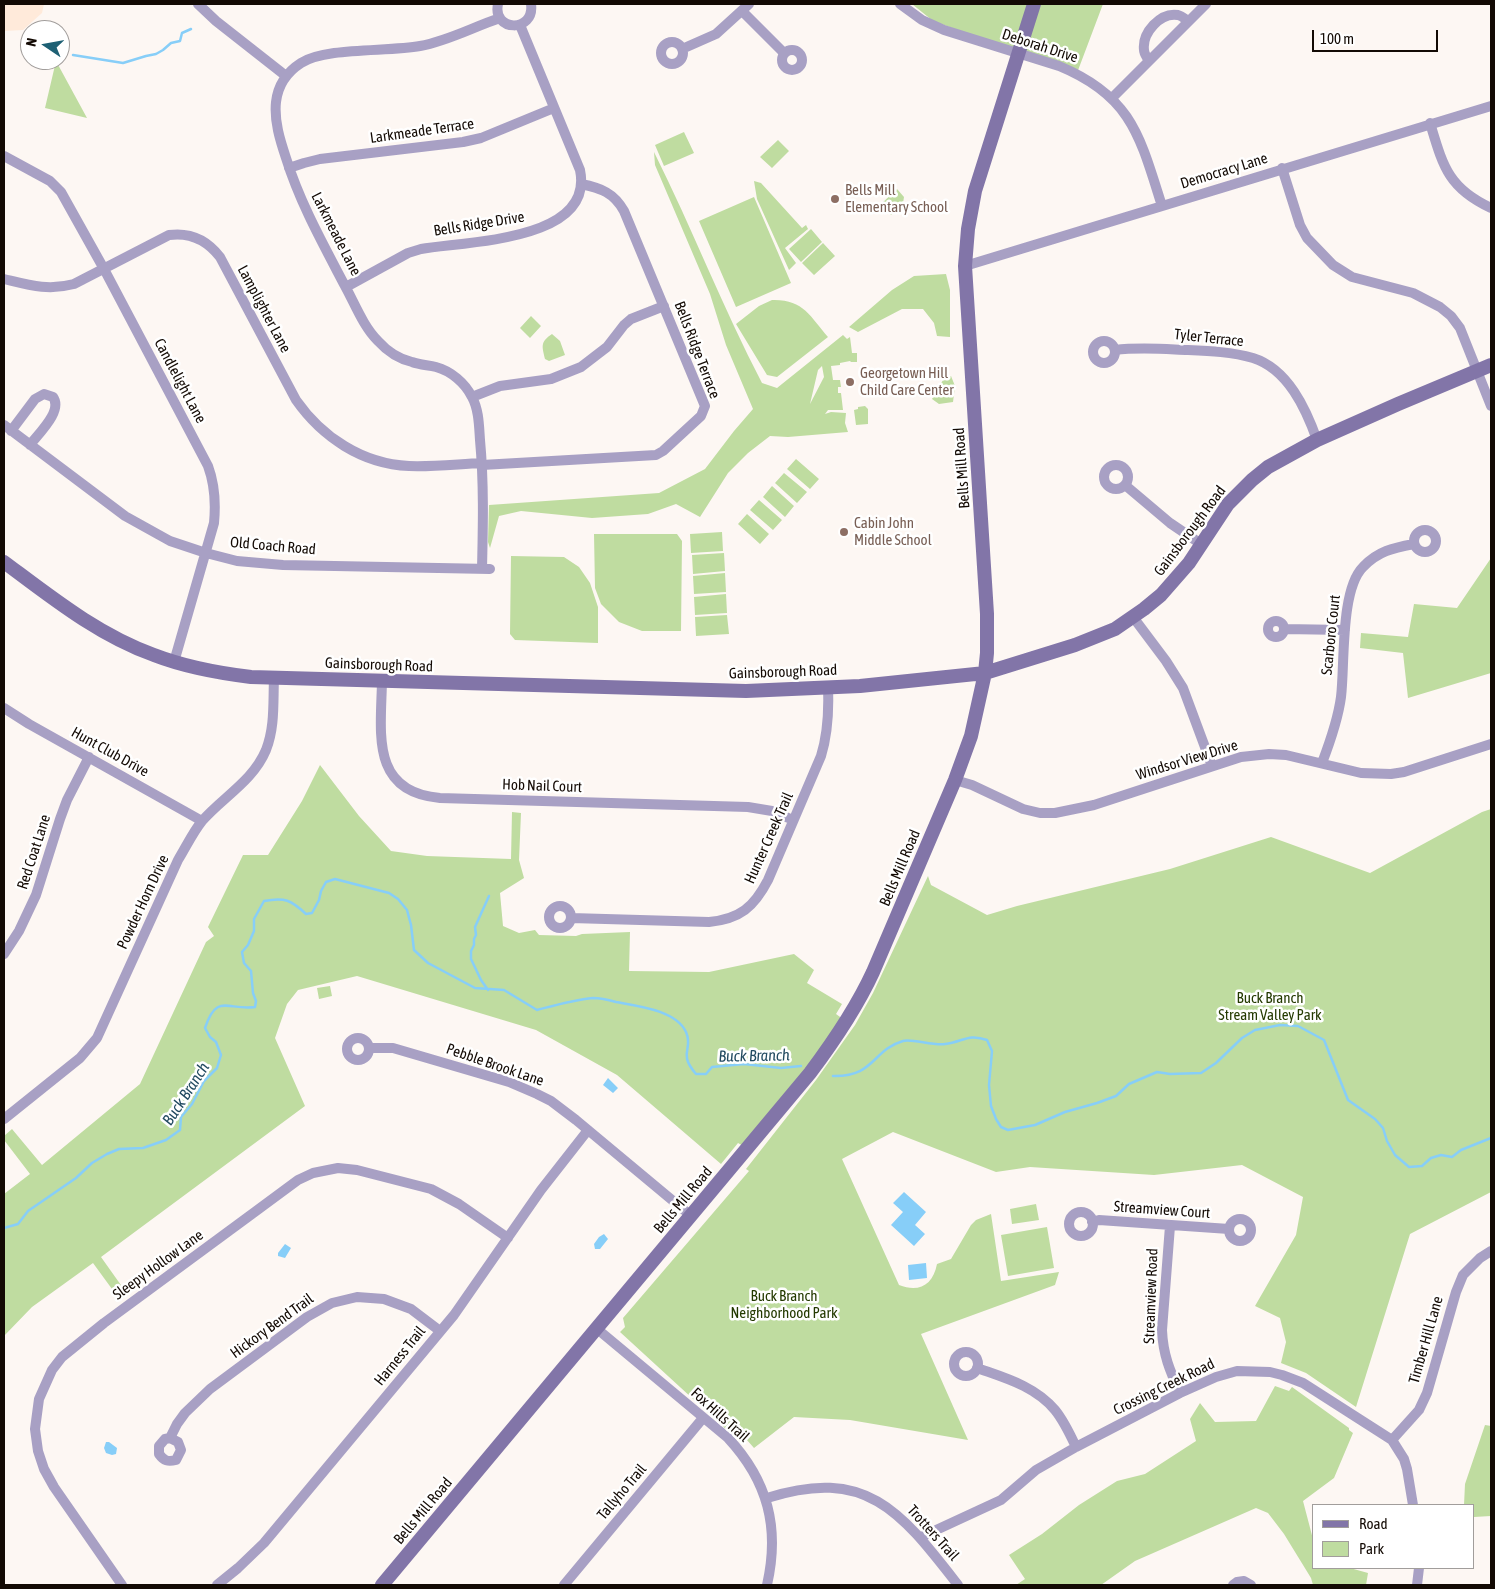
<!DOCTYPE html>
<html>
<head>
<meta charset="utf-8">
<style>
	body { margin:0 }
	#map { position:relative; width:1495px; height:1589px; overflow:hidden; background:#fdf7f3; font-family:"Asap Condensed",sans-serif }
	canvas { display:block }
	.frame { position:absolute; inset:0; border:5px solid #130a04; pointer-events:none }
	.legend { position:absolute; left:1312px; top:1504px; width:162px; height:65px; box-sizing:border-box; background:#fff; border:1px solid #a19d9b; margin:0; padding:6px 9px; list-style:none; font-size:15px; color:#130a04 }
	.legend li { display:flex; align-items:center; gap:10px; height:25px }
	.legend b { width:25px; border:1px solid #a19d9b }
	.north { position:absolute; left:20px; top:20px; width:50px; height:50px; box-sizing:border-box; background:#fff; border:1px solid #a19d9b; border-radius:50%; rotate:282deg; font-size:14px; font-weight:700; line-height:20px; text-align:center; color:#130a04 }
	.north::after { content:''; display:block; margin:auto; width:18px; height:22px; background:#1e6074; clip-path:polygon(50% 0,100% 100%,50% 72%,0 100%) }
	.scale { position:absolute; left:1312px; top:30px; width:126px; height:22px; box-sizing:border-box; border:2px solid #130a04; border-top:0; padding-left:6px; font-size:15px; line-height:18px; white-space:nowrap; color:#130a04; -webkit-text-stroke:4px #fff; paint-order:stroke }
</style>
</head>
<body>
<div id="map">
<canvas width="1495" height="1589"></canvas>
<div class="frame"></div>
<ul class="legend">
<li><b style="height:6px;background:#8275a8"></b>Road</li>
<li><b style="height:14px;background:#bfdca0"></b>Park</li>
</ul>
<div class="north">N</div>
<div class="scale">100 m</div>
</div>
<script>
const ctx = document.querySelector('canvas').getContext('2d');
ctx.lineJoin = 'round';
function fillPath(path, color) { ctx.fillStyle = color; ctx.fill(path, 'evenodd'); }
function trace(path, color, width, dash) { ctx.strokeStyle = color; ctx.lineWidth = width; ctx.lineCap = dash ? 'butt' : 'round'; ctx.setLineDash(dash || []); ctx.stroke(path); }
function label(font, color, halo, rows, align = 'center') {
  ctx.font = font + ' "Asap Condensed",sans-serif'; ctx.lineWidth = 5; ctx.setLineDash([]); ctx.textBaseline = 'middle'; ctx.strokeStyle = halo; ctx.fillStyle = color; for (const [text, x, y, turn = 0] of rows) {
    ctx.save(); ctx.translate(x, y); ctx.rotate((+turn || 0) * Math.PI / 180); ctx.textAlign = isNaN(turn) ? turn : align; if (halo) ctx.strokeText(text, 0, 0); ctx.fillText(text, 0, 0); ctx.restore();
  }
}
const built = new Path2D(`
	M4,4H44L42,13L23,30L4,31Z`);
const green = new Path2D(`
	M912,4H1103L1077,73L933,21Z
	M56,61L87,118L45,108Z
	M684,132L694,153L664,166L655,145Z
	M778,140L789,151L772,168L760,157Z
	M654,152C692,228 723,308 762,383L777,388L843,335L847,339L850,337L852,353H857V362H851L850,361L840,363V365L831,366L833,380H840L841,387H838V393H841L843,410H828L825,414L831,412L846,413L845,423L848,432L788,437L770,436L748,453L728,473L700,517L676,504L648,514L592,518L521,511L499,516L490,548L488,542L489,505L659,493L705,469L734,431L753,409L726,345L710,294L655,165ZM822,366L824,377L810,404L818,370Z
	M754,181L761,183L802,228L806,225L808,229L785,248L796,263L789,270L757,199Z
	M897,189L904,197L903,203L891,215L880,205Z
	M754,197L791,283L736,307L699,221Z
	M811,229L822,242L801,262L789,249Z
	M823,243L835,256L814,275L802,263Z
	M946,274L950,290V337L937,336L934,323L923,309H902L858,332L849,327L892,290L914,276Z
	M772,300C803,299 810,316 828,337L777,377L767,375L736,324L759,306Z
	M531,316L541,326L530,338L520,328Z
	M552,334L560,341L565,355L549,361L545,359C542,346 540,342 552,334Z
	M951,376L955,386L953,402L939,404L932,399L943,380Z
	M865,406L868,409V424L856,425L854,410L858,409V407Z
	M796,459L819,479L810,489L787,469Z
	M784,473L807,492L797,503L775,483Z
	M772,486L794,506L785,517L763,497Z
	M759,500L782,520L773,530L750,510Z
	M747,514L769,534L760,544L738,524Z
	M722,532L723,551L691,553L690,534Z
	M594,534H677L682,541L681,631H642L619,622L601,604L595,588Z
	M724,553L725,571L693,574L692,555Z
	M511,556L564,557L579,567L590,583L598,607V643L515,640L510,634Z
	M1491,558V673L1408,698L1403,653L1360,648L1361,633L1408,637L1414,604L1457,608Z
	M725,573L726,592L694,594L693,576Z
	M726,594L727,613L695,615L694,597Z
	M727,615L729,634L696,636L695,617Z
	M320,765L359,816L391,851L427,856L511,859L512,812L521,813L519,860L524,878L500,893L503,926L519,933L535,930L539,935L576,936L582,934L630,932L629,971L709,972L794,954L814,970L807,983L842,1004L836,1014L847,1022L747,1148L738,1143L721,1164L617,1075L536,1030L357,976L298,990L287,1004L275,1038L305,1106L101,1257L128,1295L120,1300L93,1263L32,1307L4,1336V1194L30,1174L4,1140V1136L12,1129L42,1165L140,1084L206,942L214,936L208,927L243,855H268L302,801Z
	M1491,809V1192L1410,1234L1356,1407L1306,1373L1281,1363L1286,1342L1280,1318L1255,1306L1296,1235L1303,1197L1242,1165L1154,1175L1030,1167L996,1172L893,1132L842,1159L899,1285C919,1293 933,1285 937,1264L951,1259L971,1225L976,1220L991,1214L1001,1281L1059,1272L1055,1285L921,1334L968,1440L850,1420L794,1417L754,1448L739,1431L729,1432L620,1332L625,1327L623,1318L749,1171L746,1169L816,1080L855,1025L873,993L928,876L931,885L987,915L1017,906L1170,869L1271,837L1370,873L1482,812Z
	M330,986L332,996L319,999L317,988Z
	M1036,1204L1039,1220L1012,1224L1010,1209Z
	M1047,1227L1054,1268L1008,1276L1001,1235Z
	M1275,1386L1289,1391L1292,1387L1349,1428V1430L1353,1433L1334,1478L1303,1501L1314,1543V1568H1350L1368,1573L1366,1585H1313L1311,1578L1284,1534L1268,1513L1256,1508L1135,1561L1101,1585H1016L1025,1579L1009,1555L1042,1534L1079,1505L1117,1481L1145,1474L1196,1441L1190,1419L1200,1403L1215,1422L1256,1421Z
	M1485,1425L1491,1426V1516L1474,1517V1505H1464L1465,1484Z`);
const water = new Path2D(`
	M608,1078L618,1088L613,1093L603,1085Z
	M904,1192L926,1212L915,1225L925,1234L914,1246L891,1225L903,1212L893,1203Z
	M604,1234L608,1239L600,1249H595L594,1244L599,1237Z
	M285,1244L291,1248L285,1258L278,1256V1253Z
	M926,1263L927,1278L909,1280L908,1265Z
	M106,1442H109L117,1448L116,1454L112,1455L106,1453L104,1448Z`);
const stream = new Path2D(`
	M73,55L123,63L146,56L156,54L163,50L171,43L180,41L182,33L191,29
	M488,990L481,980L471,959V951L474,945V939L476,935L475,927L489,896
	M833,1076C875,1077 872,1050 903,1041C910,1038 934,1046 945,1044C963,1042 968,1033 987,1040L992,1051L989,1085L991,1106L996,1119L1001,1127L1008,1130L1035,1125L1065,1112L1097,1103L1116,1096L1129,1084L1157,1072L1170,1074L1201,1073L1216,1063L1242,1038L1255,1030L1280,1025L1298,1026L1324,1040L1348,1100L1375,1119L1383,1128L1387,1141L1395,1155L1409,1167L1422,1166L1431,1158L1441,1155L1452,1157L1461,1150L1491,1138
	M4,1228L18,1224L28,1211L76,1178L92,1163L107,1154L119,1149L143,1148L166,1140L180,1130L181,1117L192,1104L204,1081L217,1068L221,1055L216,1042L210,1037L205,1028C217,992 228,1011 255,1007L256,1001L253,993L251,971L244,963L242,952L248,945L254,931V919L264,901C285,897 291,900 306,914L312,913L319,900L321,891L326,882L335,879L389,893L398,899L407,910L411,925L414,950L428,963L475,988L504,990L537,1010C556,1005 573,1000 593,998C601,998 609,1000 616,1002C637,1006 676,1010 686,1032C694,1050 677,1052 696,1074H706L712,1067L744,1064L781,1068L801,1066`);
const street = new Path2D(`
	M198,4L216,21L286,76
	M498,4C492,32 535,33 531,4
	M900,4L922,20L944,30L1059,66C1132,96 1140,137 1162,206
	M742,11L784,53
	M661 53a11 11 0 1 1 22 0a11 11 0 1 1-22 0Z
	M682,49L716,34L749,4
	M782 60a10 10 0 1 1 20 0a10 10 0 1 1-20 0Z
	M1149,61C1147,57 1144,54 1144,50C1142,33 1160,12 1178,15C1182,16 1185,19 1188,21
	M1112,98L1206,4
	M1430,123C1443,166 1448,188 1491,208
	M4,156L50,181L61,192L104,269L208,466C215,485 216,502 214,523L174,662
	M289,168L304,163L320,159L463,142L481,138L554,108
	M1282,168L1300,225L1307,238L1333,265L1352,277L1413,293L1440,307L1451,316L1460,328L1491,406
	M965,266L1491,106
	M4,279C29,285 48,291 74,284L169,235C191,232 207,240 220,257L296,400C322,437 362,464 409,466C433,467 458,464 482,463
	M346,287L408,253L421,249C465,241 595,242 580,170L520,25
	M1093 352a11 11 0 1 1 22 0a11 11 0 1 1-22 0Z
	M1115,350C1140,347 1163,349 1188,350C1210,351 1232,352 1253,358C1288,369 1306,409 1317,440
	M472,397L500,386L551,379L581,367L607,347L624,325L631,319L664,306
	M4,425L125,516L170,541L206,553L237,561L283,565L490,569
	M11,431L35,399L44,394L53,397C63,411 39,433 30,445
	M482,465L656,455L663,451L701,416L705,406L624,211C614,193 601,188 581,184
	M1104 477a12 12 0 1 1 24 0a12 12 0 1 1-24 0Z
	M1125,485L1170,523L1201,544
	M1414 541a11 11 0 1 1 22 0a11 11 0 1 1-22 0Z
	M482,569C483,526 484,483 480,440C479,426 479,410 472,397C465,383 451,371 436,367C428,365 420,365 412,362C399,359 387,351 378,341C363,326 355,304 345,286C323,244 300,203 286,158C280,140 274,121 276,102C278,85 287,72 301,63C325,47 388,52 420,46C448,41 473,27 500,18
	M1133,617L1166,661L1183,688L1212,766
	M1268 629a8 8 0 1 1 16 0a8 8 0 1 1-16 0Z
	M1284,629L1345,630
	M382,681C381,733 370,792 440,798L748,807L772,811L793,820
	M4,708L29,724L202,821
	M1322,763C1330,742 1338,720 1341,697C1345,665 1340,590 1363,567C1378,551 1393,548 1414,544
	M955,780L972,785L1023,809L1040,813H1055L1094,805L1241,757L1269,754L1286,755L1361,773L1391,774L1404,772L1491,744
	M549 917a11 11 0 1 1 22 0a11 11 0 1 1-22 0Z
	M571,918L709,922C740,919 754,907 768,880L821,756C828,733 829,712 828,688
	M4,954L19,931L36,895L60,819L67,800L89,757
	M347 1049a11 11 0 1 1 22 0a11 11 0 1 1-22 0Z
	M370,1048H393L509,1082L537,1094L551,1101L576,1120L690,1215
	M4,1119L80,1058L97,1038L178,860C186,847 193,832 202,821C223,797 253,781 266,750C275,727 273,703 274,678
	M1069 1224a12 12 0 1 1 24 0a12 12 0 1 1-24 0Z
	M1229 1230a11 11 0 1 1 22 0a11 11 0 1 1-22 0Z
	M1092,1222L1099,1220L1229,1229
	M1170,1226L1162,1330C1163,1355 1170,1371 1180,1393
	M596,1328L728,1438C768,1481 780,1528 767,1585
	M954 1364a12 12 0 1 1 24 0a12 12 0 1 1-24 0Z
	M977,1368C1005,1378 1035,1386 1055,1410C1064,1421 1070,1434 1076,1447
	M170,1438L178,1442L181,1450L176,1460C168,1462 164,1461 159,1454V1446L165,1439L170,1438L177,1424L185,1413L210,1389L307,1317L332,1303L357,1297L384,1299L411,1309L440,1331
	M1392,1440L1419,1410L1427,1393L1456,1292L1463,1275L1480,1258L1491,1251
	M767,1498C867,1466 901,1512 958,1585
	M921,1537L1001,1500L1036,1470L1076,1447L1180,1393L1216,1377L1237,1371L1270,1372L1282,1375L1303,1383L1392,1440L1404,1459L1407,1469L1413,1505
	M122,1585L54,1487L44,1469L38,1451L35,1429L39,1399L52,1370L62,1357L104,1323L252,1214L298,1180L313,1173L338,1168L357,1170L431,1189L459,1204L508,1238
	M217,1585L238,1568L264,1543L454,1315L541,1190L588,1130
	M564,1585L703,1418
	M1233,1585L1237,1582L1244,1581L1251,1585
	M1417,1585L1419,1568`);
const secondary = new Path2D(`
	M4,562C51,597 98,635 154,655C185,667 218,673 251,677L746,691L860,686L985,673L1075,645L1115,629L1144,609L1161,595L1189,563L1228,504L1252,480L1268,467L1317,440L1398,404L1491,365
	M382,1585L810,1073C834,1041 856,1009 873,972L955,780L971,736L985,673L987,653V614L965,266L968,229L975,191L1034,4`);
const markers = [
	[835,199,5,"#8d6e63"],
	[850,382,5,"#8d6e63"],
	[844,532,5,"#8d6e63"]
];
const streetNames = [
	["Deborah Drive",1040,46,18],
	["Larkmeade Terrace",422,131,-8],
	["Democracy Lane",1224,171,-17],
	["Bells Ridge Drive",479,224,-9],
	["Larkmeade Lane",336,234,63],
	["Lamplighter Lane",264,309,62],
	["Tyler Terrace",1209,338,6],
	["Bells Ridge Terrace",697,350,69],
	["Candlelight Lane",180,381,62],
	["Bells Mill Road",962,468,-94],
	["Gainsborough Road",1190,531,-53],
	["Old Coach Road",273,546,5],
	["Scarboro Court",1331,635,-84],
	["Gainsborough Road",379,665,2],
	["Gainsborough Road",783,672,-2],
	["Hunt Club Drive",110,752,29],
	["Windsor View Drive",1187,760,-17],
	["Hob Nail Court",542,786,2],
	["Hunter Creek Trail",769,838,-66],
	["Red Coat Lane",34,852,-72],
	["Bells Mill Road",900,868,-67],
	["Powder Horn Drive",143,902,-65],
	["Pebble Brook Lane",495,1065,19],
	["Bells Mill Road",683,1200,-50],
	["Streamview Court",1162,1210,4],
	["Sleepy Hollow Lane",158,1265,-36],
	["Streamview Road",1151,1296,-88],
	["Hickory Bend Trail",272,1326,-36],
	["Timber Hill Lane",1426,1340,-74],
	["Harness Trail",400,1356,-51],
	["Crossing Creek Road",1164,1387,-26],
	["Fox Hills Trail",720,1415,42],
	["Tallyho Trail",622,1492,-50],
	["Bells Mill Road",423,1511,-50],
	["Trotters Trail",933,1533,48]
];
const educationNames = [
	["Bells Mill",845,190],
	["Elementary School",845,207],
	["Georgetown Hill",860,373],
	["Child Care Center",860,390],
	["Cabin John",854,523],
	["Middle School",854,540]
];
const parkNames = [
	["Buck Branch",1270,998],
	["Stream Valley Park",1270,1015],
	["Buck Branch",784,1296],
	["Neighborhood Park",784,1313]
];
const waterNames = [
	["Buck Branch",754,1056,-1],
	["Buck Branch",186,1094,-57]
];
fillPath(built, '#ffeada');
fillPath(green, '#bfdca0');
fillPath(water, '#87cef8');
trace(stream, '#87cef8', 2.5);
trace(street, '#a8a0c4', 10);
trace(secondary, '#8275a8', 14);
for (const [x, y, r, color] of markers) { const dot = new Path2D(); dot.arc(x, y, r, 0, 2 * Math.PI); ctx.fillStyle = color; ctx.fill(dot); trace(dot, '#fff', 2); }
label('15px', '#130a04', '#fff', streetNames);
label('15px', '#785e54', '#fff', educationNames, 'left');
label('15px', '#243a00', '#fff', parkNames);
label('italic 16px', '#224a60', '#fff', waterNames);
</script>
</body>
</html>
